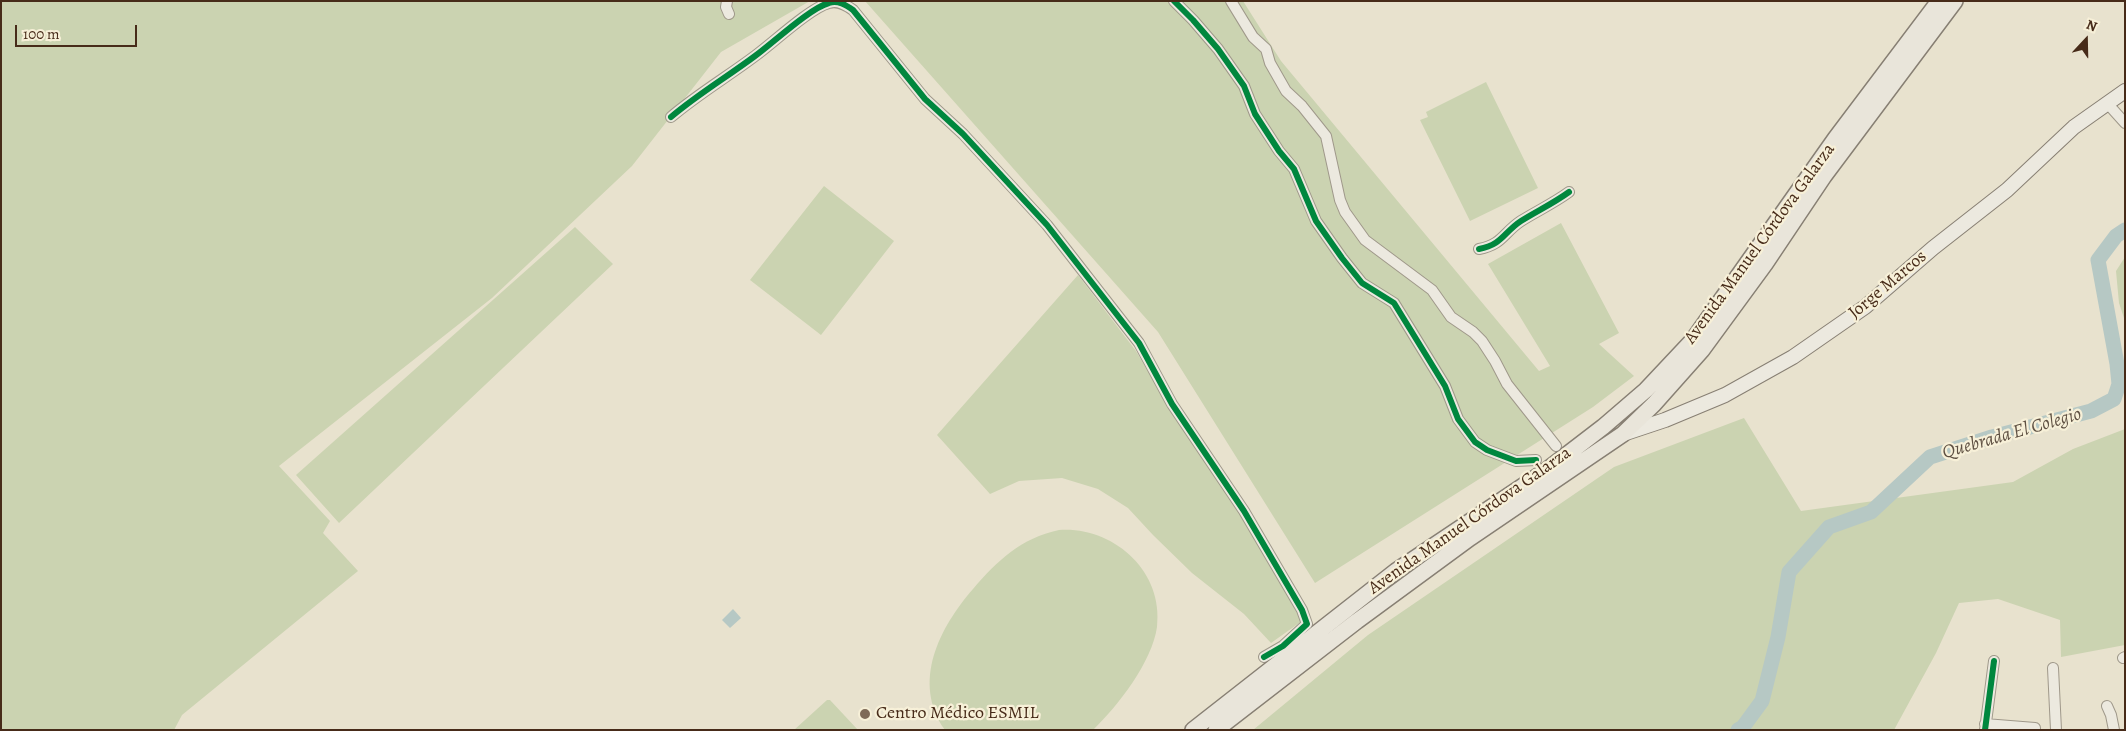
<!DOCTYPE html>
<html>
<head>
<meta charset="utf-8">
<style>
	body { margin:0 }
	#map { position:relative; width:2126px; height:731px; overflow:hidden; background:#e8e2ce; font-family:Alegreya,serif }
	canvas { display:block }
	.frame { position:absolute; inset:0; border:2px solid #472b19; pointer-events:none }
	.north { position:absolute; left:2061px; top:15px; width:50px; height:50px; -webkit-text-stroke:4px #f7f0d8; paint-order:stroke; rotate:21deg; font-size:14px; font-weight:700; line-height:20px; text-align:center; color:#472b19 }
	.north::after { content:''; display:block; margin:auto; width:18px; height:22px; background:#472b19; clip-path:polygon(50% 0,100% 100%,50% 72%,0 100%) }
	.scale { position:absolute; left:15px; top:25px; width:122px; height:22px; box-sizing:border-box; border:2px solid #472b19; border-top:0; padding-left:6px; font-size:15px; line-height:18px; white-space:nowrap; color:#472b19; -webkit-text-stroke:4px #f7f0d8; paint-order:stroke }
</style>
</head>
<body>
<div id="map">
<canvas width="2126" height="731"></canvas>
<div class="frame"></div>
<div class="north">N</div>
<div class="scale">100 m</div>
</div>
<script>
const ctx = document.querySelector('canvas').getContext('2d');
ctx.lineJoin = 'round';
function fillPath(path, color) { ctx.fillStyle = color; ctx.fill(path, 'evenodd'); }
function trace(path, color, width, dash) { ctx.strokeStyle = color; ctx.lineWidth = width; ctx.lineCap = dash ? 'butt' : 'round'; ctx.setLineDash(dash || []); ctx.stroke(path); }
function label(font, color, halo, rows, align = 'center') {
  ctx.font = font + ' Alegreya,serif'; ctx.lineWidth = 4.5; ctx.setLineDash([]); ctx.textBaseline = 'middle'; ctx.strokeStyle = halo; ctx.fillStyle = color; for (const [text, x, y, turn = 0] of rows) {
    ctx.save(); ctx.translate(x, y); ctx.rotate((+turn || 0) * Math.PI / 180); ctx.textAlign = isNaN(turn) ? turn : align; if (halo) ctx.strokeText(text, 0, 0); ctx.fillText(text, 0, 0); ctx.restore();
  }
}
const green = new Path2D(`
	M1,1H810L721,52L632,166L492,298L279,466L330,521L323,533L358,571L182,715L174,730H1Z
	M865,1H1243L1281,61L1539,371L1550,366L1488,264L1561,223L1619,333L1599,344L1634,376L1593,407L1315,583L1158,332Z
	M1486,82L1538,188L1470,221L1420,120L1428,117L1426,112Z
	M824,186L894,241L821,335L750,280Z
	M575,227L613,264L339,523L296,475Z
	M2125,257V321L2119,303L2116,271Z
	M1078,275L1136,351L1176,419L1236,508L1302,621L1271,643L1244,614L1192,573L1153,535L1128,508L1098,489L1062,478L1019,481L990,494L937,435Z
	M1744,418L1801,511L2013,482L2073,449L2125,429V645L2061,657L2060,620L1998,599L1959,603L1936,653L1894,730H1253L1368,635L1614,467Z
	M1059,530C1112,526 1164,570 1157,627C1152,662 1118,706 1093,730H945C911,682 940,627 973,589C997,561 1021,538 1059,530Z
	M827,700H830L858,730H794Z`);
const water = new Path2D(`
	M733,609L741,618L730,628L722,620Z`);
const river = new Path2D(`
	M1738,730L1743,727L1762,701L1778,637L1789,572L1829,527L1871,512L1930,457L1992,437L2091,411L2114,399L2119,384L2117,364L2098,260L2116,236L2125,230`);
const minor = new Path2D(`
	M727,1L726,7L729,14
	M1174,1L1193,20L1218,49L1244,86L1255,114L1279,151L1294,169L1316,221L1342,258L1362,283L1394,303L1445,386L1458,419L1475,442L1487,450L1516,461L1536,460
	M1231,1L1253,37L1266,49L1270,63L1286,91L1302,106L1326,136L1340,200L1345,212L1365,240L1432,290L1451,317L1473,332L1482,341L1495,361L1507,384L1556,446
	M2107,103L2125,123
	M671,117C698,94 727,77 755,56C773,43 810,8 829,3C838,0 846,5 853,10L925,99L963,134L1047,225L1139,343L1172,404L1244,511L1302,610L1307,624L1283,646L1264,657
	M1479,249C1502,245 1504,232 1521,221C1537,211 1554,203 1569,192
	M2123,658L2125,657
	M2053,668L2056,730
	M2107,706L2111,715L2114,730
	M1985,724L2035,728
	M1985,730L1994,661`);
const secondary = new Path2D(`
	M1623,434L1665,420L1725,395L1793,357L1865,307L1933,248L2007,190L2074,127L2125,91`);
const primary = new Path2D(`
	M1193,730L1396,571L1547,470L1603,427L1646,390L1693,340L1835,139L1939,1
	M1216,730L1357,621L1470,538L1623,434L1654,404L1702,350L1765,264L1824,176L1955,1`);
const cycleway = new Path2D(`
	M1174,1L1193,20L1218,49L1244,86L1255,114L1279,151L1294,169L1316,221L1342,258L1362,283L1394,303L1445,386L1458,419L1475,442L1487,450L1516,461L1536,460
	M671,117C698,94 727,77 755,56C773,43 810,8 829,3C838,0 846,5 853,10L925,99L963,134L1047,225L1139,343L1172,404L1244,511L1302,610L1307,624L1283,646L1264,657
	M1479,249C1502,245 1504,232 1521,221C1537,211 1554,203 1569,192
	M1985,730L1994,661`);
const markers = [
	[865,714,6,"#7f6b58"]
];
const streetNames = [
	["Avenida Manuel Córdova Galarza",1760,244,-54],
	["Jorge Marcos",1888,285,-40],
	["Avenida Manuel Córdova Galarza",1470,521,-35]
];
const poiNames = [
	["Centro Médico ESMIL",876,714]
];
const waterNames = [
	["Quebrada El Colegio",2012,434,-16]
];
fillPath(green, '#cbd3b1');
fillPath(water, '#b6c8c4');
trace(river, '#b6c8c4', 15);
trace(minor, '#9f988a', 12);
trace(secondary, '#877f73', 16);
trace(primary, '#877f73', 18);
trace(minor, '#ece9df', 10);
trace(secondary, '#ece9df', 14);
trace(primary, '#e9e5da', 15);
trace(cycleway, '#00873e', 6);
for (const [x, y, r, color] of markers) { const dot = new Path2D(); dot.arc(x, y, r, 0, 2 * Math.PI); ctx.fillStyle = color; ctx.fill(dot); trace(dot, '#f7f0d8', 2); }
label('18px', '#472b19', '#f7f0d8', streetNames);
label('18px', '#472b19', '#f7f0d8', poiNames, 'left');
label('italic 19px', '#5e5042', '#f7f0d8', waterNames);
</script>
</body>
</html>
